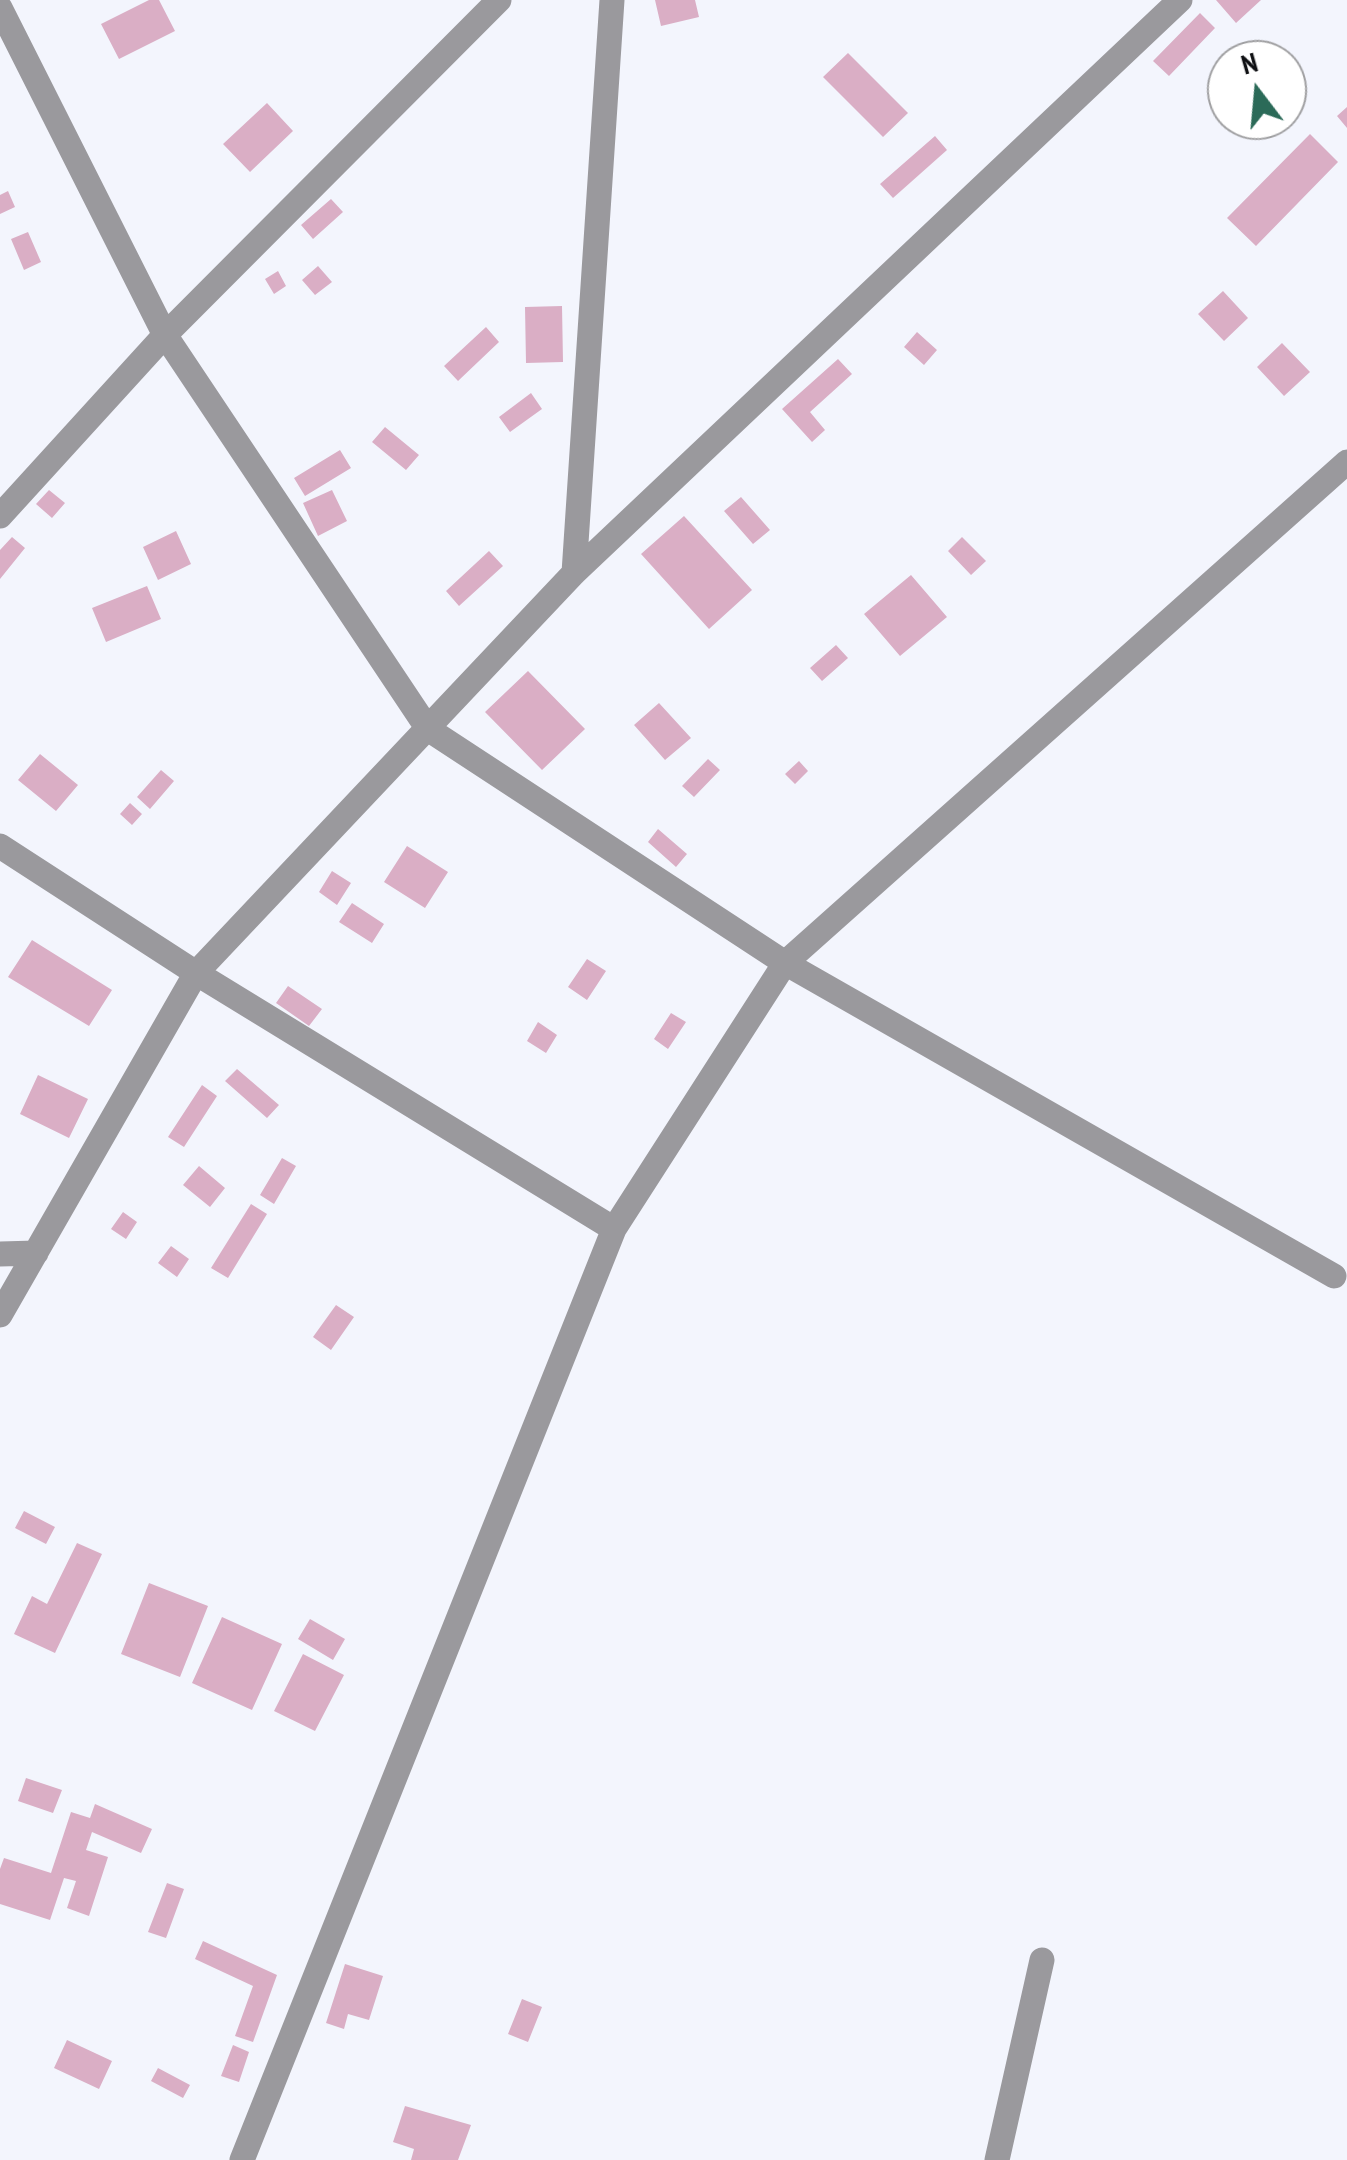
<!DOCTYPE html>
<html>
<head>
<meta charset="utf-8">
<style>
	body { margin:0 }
	#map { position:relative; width:1347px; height:2160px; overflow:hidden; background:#f3f5fd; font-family:"PT Sans Narrow",sans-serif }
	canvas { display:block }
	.north { position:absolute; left:1207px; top:40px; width:100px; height:100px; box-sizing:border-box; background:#fff; border:2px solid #9f9fa1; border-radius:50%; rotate:344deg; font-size:28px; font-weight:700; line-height:40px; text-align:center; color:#0f1013 }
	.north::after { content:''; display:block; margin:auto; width:35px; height:45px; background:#2b6a58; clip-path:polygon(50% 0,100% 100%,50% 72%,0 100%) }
</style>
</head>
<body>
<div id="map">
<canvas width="1347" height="2160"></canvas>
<div class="north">N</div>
</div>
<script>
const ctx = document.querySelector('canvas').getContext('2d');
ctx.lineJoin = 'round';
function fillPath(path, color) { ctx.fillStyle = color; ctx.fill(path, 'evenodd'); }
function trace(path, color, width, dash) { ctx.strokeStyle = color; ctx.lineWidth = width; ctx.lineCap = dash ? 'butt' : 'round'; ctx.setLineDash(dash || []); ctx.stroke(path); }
const building = new Path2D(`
	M149,0H159L175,31L119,59L101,24Z
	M655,0H695L699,17L661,26Z
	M1216,0H1261L1236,23Z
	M1200,13L1215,28L1169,76L1153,61Z
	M848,53L908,113L883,137L823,77Z
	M267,103L293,131L250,172L223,144Z
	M1347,107V128L1337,116Z
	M1310,134L1338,162L1256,246L1227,218Z
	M935,136L947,150L893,198L880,184Z
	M8,191L15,207L0,214V195Z
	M331,199L343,212L313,239L301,225Z
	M28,232L41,262L24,270L11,239Z
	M318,266L332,282L315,295L302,280Z
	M278,271L286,286L274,294L265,279Z
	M1223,291L1248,318L1224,341L1198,314Z
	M562,306L563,362L526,363L525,307Z
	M486,327L499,342L458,381L444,366Z
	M917,332L937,350L924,365L904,347Z
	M1282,343L1310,372L1284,396L1257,367Z
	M838,359L852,374L810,412L825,430L812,442L782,409Z
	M531,393L542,409L510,432L499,417Z
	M385,427L419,455L406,470L372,442Z
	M340,450L351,468L305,496L294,478Z
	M49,490L65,503L52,518L36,504Z
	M332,490L347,521L318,536L303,503Z
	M741,497L770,530L753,544L724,511Z
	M684,516L752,590L709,629L641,554Z
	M176,531L191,564L158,580L143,547Z
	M12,537L25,548L0,579V550Z
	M962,537L986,561L971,575L948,551Z
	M489,551L503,566L459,606L446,591Z
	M911,575L947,617L900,656L864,614Z
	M147,586L161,619L106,642L92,608Z
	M836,645L848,658L822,681L810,668Z
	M528,671L585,729L542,770L485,712Z
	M659,703L691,738L665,760L634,725Z
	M40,754L78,785L56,811L18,780Z
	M708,759L720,770L694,797L682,786Z
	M799,761L808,771L795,784L785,774Z
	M161,770L174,781L150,809L137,797Z
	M130,803L142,814L132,825L120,814Z
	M658,829L687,854L676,867L648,842Z
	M407,846L448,872L425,908L384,882Z
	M332,871L351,883L337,905L319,892Z
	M352,903L384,924L372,943L339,922Z
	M32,940L112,990L89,1026L8,977Z
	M587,959L606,971L587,1000L568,987Z
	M288,986L322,1009L309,1026L276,1003Z
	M671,1013L686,1022L668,1049L654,1039Z
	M538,1022L557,1035L546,1053L527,1041Z
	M237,1069L279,1105L267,1118L225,1081Z
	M38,1075L88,1099L69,1138L20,1114Z
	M202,1085L217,1096L184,1147L168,1137Z
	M282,1158L296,1166L274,1204L260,1195Z
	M199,1166L225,1188L210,1207L183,1185Z
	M251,1204L267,1214L228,1278L211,1268Z
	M123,1212L137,1222L126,1239L111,1229Z
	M171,1246L189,1259L177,1277L158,1263Z
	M336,1305L354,1317L331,1350L313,1337Z
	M24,1511L55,1527L46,1544L15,1528Z
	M77,1543L102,1554L55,1653L14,1634L32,1596L47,1604Z
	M149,1583L208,1606L180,1677L121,1654Z
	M222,1617L282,1644L252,1710L192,1683Z
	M310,1619L345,1639L333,1660L298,1639Z
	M303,1654L344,1675L315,1731L274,1711Z
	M26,1778L62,1790L53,1813L18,1801Z
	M95,1804L152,1829L141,1853L92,1832L86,1850L108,1857L89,1916L67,1908L76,1881L64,1878L50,1920L0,1904V1869L4,1858L51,1873L71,1812L90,1818Z
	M167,1883L184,1889L166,1938L148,1932Z
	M203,1941L277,1975L253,2042L235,2036L253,1986L195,1959Z
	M345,1964L383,1976L369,2020L348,2014L344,2029L326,2023Z
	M522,1999L542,2007L528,2042L508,2034Z
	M67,2040L112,2061L99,2089L54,2068Z
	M233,2045L249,2052L239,2082L221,2076Z
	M158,2068L190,2085L183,2098L151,2081Z
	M405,2106L471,2125L458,2160H411L414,2149L393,2142Z`);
const minor = new Path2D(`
	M0,8L165,335L428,729L785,963L1334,1276
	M0,516L165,335L499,0
	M574,573L612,0
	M0,846L196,973L614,1229
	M0,1254L36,1253
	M0,1315L196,973L574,573L1180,0
	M242,2160L614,1229L785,963L1347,462
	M997,2160L1042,1960`);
fillPath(building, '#daaec5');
trace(minor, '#9a999d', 25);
</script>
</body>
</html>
